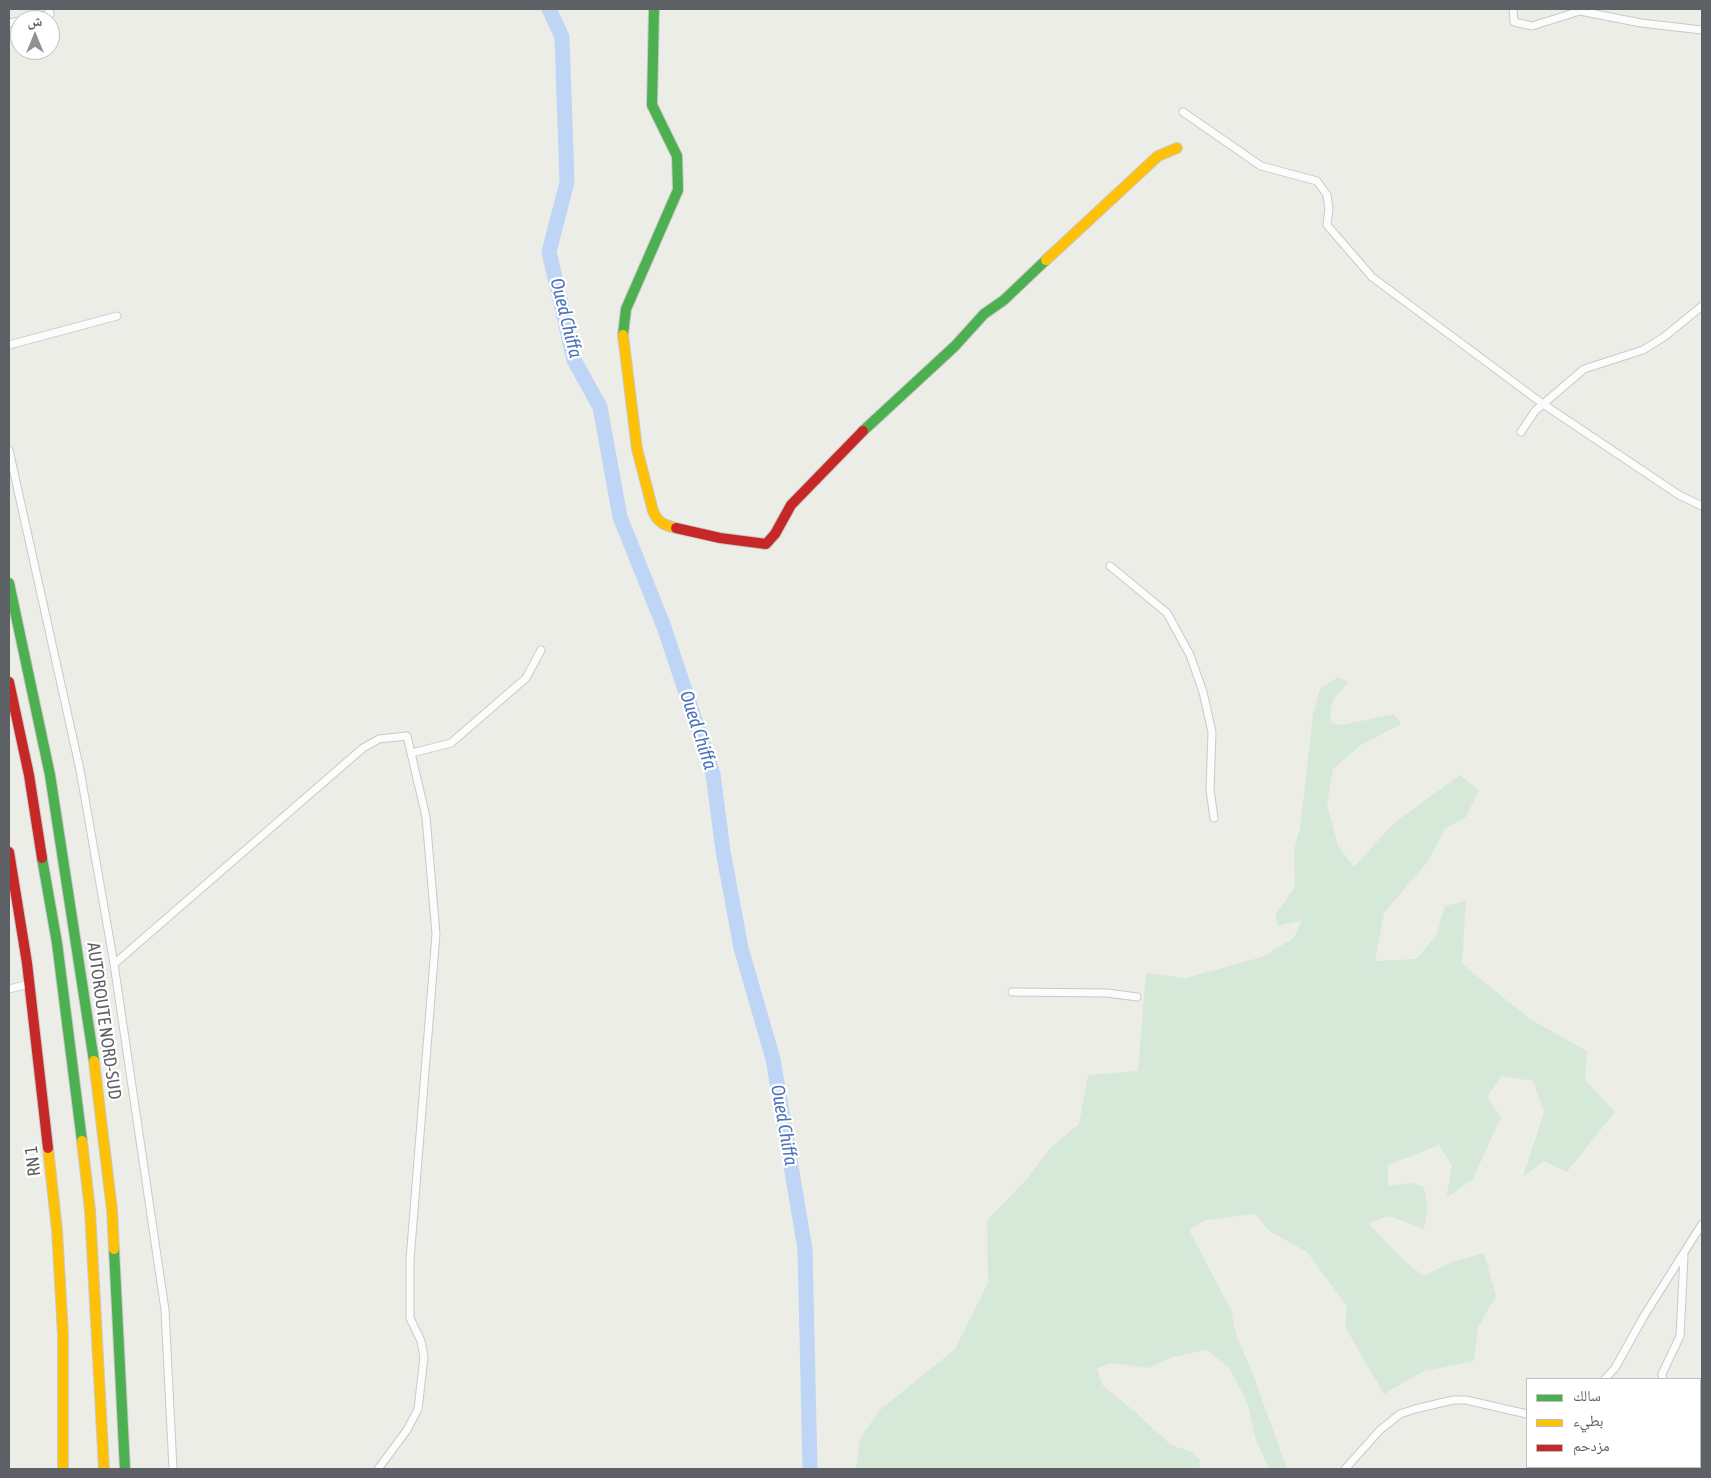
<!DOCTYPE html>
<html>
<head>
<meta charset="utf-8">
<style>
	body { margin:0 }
	#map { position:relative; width:1711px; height:1478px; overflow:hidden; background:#edede8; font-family:"Asap Condensed","Noto Naskh Arabic",sans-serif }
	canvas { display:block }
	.frame { position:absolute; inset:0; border:10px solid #5d6065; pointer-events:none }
	.legend { position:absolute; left:1526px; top:1378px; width:175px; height:90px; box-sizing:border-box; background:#fff; border:1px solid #bebfc1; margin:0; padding:6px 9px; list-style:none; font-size:15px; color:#5d6065 }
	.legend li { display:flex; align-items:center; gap:10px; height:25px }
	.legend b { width:25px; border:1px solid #bebfc1 }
	.north { position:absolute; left:10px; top:10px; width:50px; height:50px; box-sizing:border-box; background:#fff; border:1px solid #bebfc1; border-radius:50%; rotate:0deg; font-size:14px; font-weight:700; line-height:20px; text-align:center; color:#5d6065 }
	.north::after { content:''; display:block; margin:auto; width:18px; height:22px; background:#8f9193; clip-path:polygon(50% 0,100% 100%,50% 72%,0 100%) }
</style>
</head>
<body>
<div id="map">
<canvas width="1711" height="1478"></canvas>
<div class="frame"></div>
<ul class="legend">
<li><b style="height:6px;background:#4caf50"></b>سالك</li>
<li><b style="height:6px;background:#ffc107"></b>بطيء</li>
<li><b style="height:6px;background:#c62828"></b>مزدحم</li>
</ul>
<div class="north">ش</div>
</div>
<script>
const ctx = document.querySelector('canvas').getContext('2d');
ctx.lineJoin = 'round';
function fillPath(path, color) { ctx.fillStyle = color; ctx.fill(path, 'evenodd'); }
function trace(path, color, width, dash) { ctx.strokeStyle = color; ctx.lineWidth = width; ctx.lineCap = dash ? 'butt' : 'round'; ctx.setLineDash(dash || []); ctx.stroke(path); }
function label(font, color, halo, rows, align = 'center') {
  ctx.font = font + ' "Asap Condensed",sans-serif'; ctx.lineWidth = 4.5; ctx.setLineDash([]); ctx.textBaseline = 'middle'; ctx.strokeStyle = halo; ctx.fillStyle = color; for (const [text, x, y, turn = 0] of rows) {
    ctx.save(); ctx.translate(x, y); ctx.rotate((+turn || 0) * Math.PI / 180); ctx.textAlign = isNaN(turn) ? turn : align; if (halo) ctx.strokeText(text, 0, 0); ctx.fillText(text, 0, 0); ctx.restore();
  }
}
const green = new Path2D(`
	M1338,677L1349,682C1335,696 1328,702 1331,723L1342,725L1394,714L1401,724L1361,745L1333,769L1327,804L1338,846L1354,867L1394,823L1460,775L1479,790L1466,817L1445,829L1428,861L1384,913L1375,961L1416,959L1436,936L1445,906L1466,901L1462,964L1530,1019L1587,1051L1585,1080L1615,1112L1567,1172L1544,1161L1523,1177L1544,1112L1533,1081L1502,1076L1487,1097L1501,1117L1473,1179L1446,1198L1452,1165L1439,1145L1388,1165V1186L1411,1183L1424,1187L1428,1208L1424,1229L1389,1216L1368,1223L1404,1261L1424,1276L1451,1262L1484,1253L1496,1296L1478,1327L1474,1361L1424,1371L1384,1394L1345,1327L1347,1306L1307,1252L1269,1231L1256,1214L1205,1220L1189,1230L1231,1310L1237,1338L1250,1366L1287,1469H1269L1255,1437L1247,1402L1230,1369L1207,1350L1173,1357L1148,1368L1112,1363L1097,1368L1103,1386L1133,1410L1171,1445L1192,1452L1200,1460L1199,1469H856L860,1438L880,1410L955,1349L988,1283L987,1220L1027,1179L1050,1148L1079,1124L1088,1075L1138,1071L1146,973L1186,978L1262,957L1294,938L1302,920L1277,926L1276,913L1295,887L1294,850L1300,828L1313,715L1320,689Z`);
const river = new Path2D(`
	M549,9L562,37L567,182L549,252L574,360L600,407L620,517L664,627L713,774L723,851L741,948L773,1059L805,1249L810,1469`);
const street = new Path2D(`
	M1513,9L1514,22L1532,26L1580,11L1641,23L1702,30
	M26,20L50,14L49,9
	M9,23L20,21
	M1183,112L1261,166L1317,181L1327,195L1329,209L1327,225L1372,277L1543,404L1679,495L1702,506
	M9,345L117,316
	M1521,432L1535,411L1584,369L1643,350L1664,337L1702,306
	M9,450L80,770L114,964L165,1310L173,1469
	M1110,566L1167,613L1190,655L1203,692L1212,732L1210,790L1214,818
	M412,753L451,743L526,678L541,650
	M114,964L363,748L379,739L407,736L426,817L436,934L410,1260V1318L421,1341L424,1357L418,1409L407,1430L378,1469
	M9,989L29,984
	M1012,992L1107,993L1137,997
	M1605,1379L1615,1368L1644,1316L1702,1224
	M1663,1379L1662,1374L1680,1336L1684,1256
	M1345,1469L1380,1430L1400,1414L1415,1409L1453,1400H1466L1527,1414
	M1673,1469L1674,1467`);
const fast = new Path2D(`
	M623,335L626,309L678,190L677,156L652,105L654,9
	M863,431L955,346L984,314L1004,300L1046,260
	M9,583L50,775L94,1061
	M42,858L57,943L82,1141
	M114,1249L125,1469`);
const slow = new Path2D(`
	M1046,260L1158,156L1177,148
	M623,335L637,449L653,511C658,523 664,525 676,528
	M94,1061L112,1210L114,1249
	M82,1141L90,1210L104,1469
	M48,1148L57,1230L63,1335V1469`);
const jam = new Path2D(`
	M676,528L720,538L766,544L775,534L791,505L863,431
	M9,682L29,775L42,858
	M9,852L27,963L48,1148`);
const streetNames = [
	["AUTOROUTE NORD-SUD",104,1021,82],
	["RN 1",33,1161,-97]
];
const waterNames = [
	["Oued Chiffa",566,318,76],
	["Oued Chiffa",698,730,72],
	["Oued Chiffa",784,1125,80]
];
fillPath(green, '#d6e8d7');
trace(river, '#bfd5f5', 15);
trace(street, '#c9c9c9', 9);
trace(fast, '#c9caca', 12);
trace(slow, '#c9caca', 12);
trace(jam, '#c9caca', 12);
trace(street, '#fcfcfc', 7);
trace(fast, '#4caf50', 10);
trace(slow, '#ffc107', 10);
trace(jam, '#c62828', 10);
label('18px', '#5d6065', '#fff', streetNames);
label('italic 19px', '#4e72bc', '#fff', waterNames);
</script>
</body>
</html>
